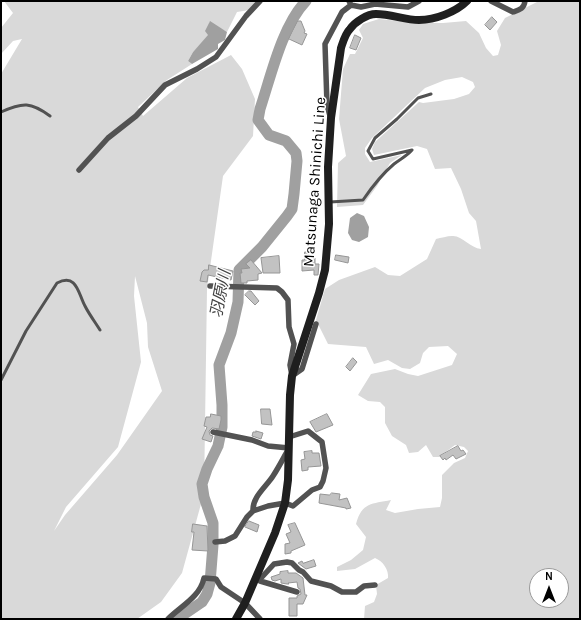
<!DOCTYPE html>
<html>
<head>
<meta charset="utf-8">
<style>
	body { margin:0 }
	#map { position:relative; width:581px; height:620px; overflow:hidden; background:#fff; font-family:Karla,sans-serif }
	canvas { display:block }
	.frame { position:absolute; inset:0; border:2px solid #000; pointer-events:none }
	.north { position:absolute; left:529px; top:568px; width:40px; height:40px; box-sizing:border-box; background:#fff; border:1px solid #999; border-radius:50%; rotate:0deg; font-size:11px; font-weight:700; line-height:16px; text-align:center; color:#000 }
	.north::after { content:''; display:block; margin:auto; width:14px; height:18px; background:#000; clip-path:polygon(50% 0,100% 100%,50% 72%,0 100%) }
</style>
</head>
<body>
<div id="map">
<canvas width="581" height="620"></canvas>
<div class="frame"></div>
<div class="north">N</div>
</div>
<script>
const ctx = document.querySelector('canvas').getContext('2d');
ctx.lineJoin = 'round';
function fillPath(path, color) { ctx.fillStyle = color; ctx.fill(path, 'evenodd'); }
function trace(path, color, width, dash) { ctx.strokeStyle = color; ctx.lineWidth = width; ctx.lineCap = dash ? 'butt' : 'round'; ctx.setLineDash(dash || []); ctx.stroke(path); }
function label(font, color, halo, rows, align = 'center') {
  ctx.font = font + ' Karla,"Noto Sans JP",sans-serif'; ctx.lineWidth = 3; ctx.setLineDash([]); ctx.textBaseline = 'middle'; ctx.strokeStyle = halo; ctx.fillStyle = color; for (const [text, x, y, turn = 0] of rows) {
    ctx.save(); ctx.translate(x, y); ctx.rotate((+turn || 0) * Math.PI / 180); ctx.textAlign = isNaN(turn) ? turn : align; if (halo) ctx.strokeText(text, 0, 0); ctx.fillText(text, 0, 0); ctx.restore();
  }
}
const green = new Path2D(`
	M4,1H257L249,10L237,12L227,32L209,22V35L193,52L188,61L192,64L167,80L138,107L143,116L187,78L231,55L242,69L255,99L253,136L223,176L207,289L204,493L182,573L161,602L137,619H1V74L22,39L13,41L1,54V28L13,13ZM135,276L147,323L148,347L162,391L117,455L65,515L54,531L66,507L118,447L141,362L134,296Z
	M539,1H580V619H364L365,606L374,602L377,594L376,585L388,578C389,570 383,561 375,558L355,569L337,571V567L351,560L363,550L366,537L356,524C362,502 372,504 391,500L386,510L395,513L418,509L440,507L442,498V475L454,463L465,458L468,451L464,447L455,445L439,457H433L426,445L418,452L409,453L406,445L392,436L385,423V407L380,402L368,401L358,395L371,374L395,369L408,374L418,376L452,365L457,354L448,346L429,347L423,353L420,363L410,369L402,368L388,360L374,364L366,347L328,344L316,320L325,289L339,280L375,267L388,275L400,276L427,259L436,239C441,238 447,236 452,236C462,235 470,248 481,249L476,221L469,213L461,189L451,168L435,169L427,149L417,146L374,155L372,149L375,142L419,102L423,103L454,99L469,94L475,87L473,82L462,77L445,80L425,88L372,138L365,148V154L370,162L402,155L390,163L377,186L363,205L337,207L338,163L346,156L339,119L343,69L350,54H355L363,38L359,30L363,24L379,19L418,23H443L466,21L479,33L486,48L493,56L498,55L501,45L497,31L505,18ZM537,576H561V600H537Z`);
const water = new Path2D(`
	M210,21L227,32L225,40L218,44V49L192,64L188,61L193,52L208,35L205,31Z
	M357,213L364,216L369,227L368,237L359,242L352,240L348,233L350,218Z`);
const river = new Path2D(`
	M177,619L202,602L207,594L210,583L213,545V523L204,497L202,484L207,469L218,446L222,427V405L219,365L231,333L238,302L239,270L262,247L287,216L292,209L294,194L297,161L296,153L286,141L269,135L258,120L260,109C271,76 282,26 306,1`);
const building = new Path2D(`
	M492,17L497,22L490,30L485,25Z
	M298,21H301L305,31L304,33L307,34L302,45L289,39Z
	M355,35L361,38L356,50L350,48Z
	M305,252H309V259L315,258V264H319L318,275H314V270L302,271V260H304Z
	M336,255L349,257L348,263L335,260Z
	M279,256L280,273H263L261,258Z
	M251,260L262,273L258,274V280L247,281V283H241L240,273H242L241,269L250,268L246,264Z
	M209,265L233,271L231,280L208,275L207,282L200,281L202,272L204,270H208Z
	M249,291H251L259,301L255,305L245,295Z
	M353,358L357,362L350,371L346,367Z
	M261,409H270L272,425L262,424Z
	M211,414L221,416V420L219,429L212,428L209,431L210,435L213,436L211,442L202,439L207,427L204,426L206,417H210Z
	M327,414L333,425L316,432L310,422Z
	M256,431L263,433L261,439L252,436L253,432H256Z
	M458,446L461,451L463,450L466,454L456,459L453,455L446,460L445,458L443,460L440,456Z
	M312,451V453H319L321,466L308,467V470L302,471L301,460L305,459L304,452Z
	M332,493L340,494L339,500L347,498L351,508L346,509V508L319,503L320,494L329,495Z
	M249,521L259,525L257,532L245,527Z
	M295,523L305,545L291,551V553L285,554V544L290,543L286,534L291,532L288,525Z
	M193,524L207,526L208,551L192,550L194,532H192Z
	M314,560L316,566L306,569L298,563L302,561L303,563Z
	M288,571V573H296L303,578L305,595H307L303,604H297V616H289V598H297V596L301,594L300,589L298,588L297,582L288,583L289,584H287L281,583V579L275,581L272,580L271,577L280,574V572Z`);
const lane = new Path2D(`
	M1,112C23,102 31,102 50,116
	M330,202L363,200C372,187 382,174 394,164C400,159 407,156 412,150L373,159L368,151L375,138L397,119L418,98L431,94
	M1,380L26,331L57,283C77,273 78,293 85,306C89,314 95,322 100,330`);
const street = new Path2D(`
	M349,1L351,5L361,7L375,4L408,7L419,1
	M491,1L513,12C519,10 524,9 525,1
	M330,116L327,105L325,44L342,12L351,5
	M79,170L108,138L136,116L165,85L197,69L216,57L246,16L260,1
	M210,286L277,288L282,292L288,300L289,327L294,344L290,365L292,376L302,369L316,324
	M213,432L252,440L268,446L289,448C284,457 279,467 273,476C266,487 252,497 253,511
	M215,542L225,541L235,536L247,517L253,511L268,506L285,503L293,506L312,490L320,487L323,481L326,468L322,442L308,431L289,437
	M256,578L262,577L274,564L287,562L292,563L299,570L303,572L311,581L331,586L342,592H356L364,586L375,585
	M256,578L260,581L297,592
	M168,619C181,606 200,597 204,578L216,579L221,587L245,603L260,619`);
const secondary = new Path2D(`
	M236,619L245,603L275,533L285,503L288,480L290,395L292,376L319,293L325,270L329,224L328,167L331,118L341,48C343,42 345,34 350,29C355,22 367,14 376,14C391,14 405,20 419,20C435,20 456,12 467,1`);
const streetNames = [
	["Matsunaga Shinichi Line",315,182,-86]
];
const waterNames = [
	["羽原川",221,294,-79]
];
fillPath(green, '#d9d9d9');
fillPath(water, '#a0a0a0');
trace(river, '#a0a0a0', 11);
fillPath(building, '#c2c2c2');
trace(building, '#969696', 1);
trace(lane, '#525252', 3);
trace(street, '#525252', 5.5);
trace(secondary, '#1f1f1f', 8);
label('15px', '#000', '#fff', streetNames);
label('italic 16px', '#414141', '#fff', waterNames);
</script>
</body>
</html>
